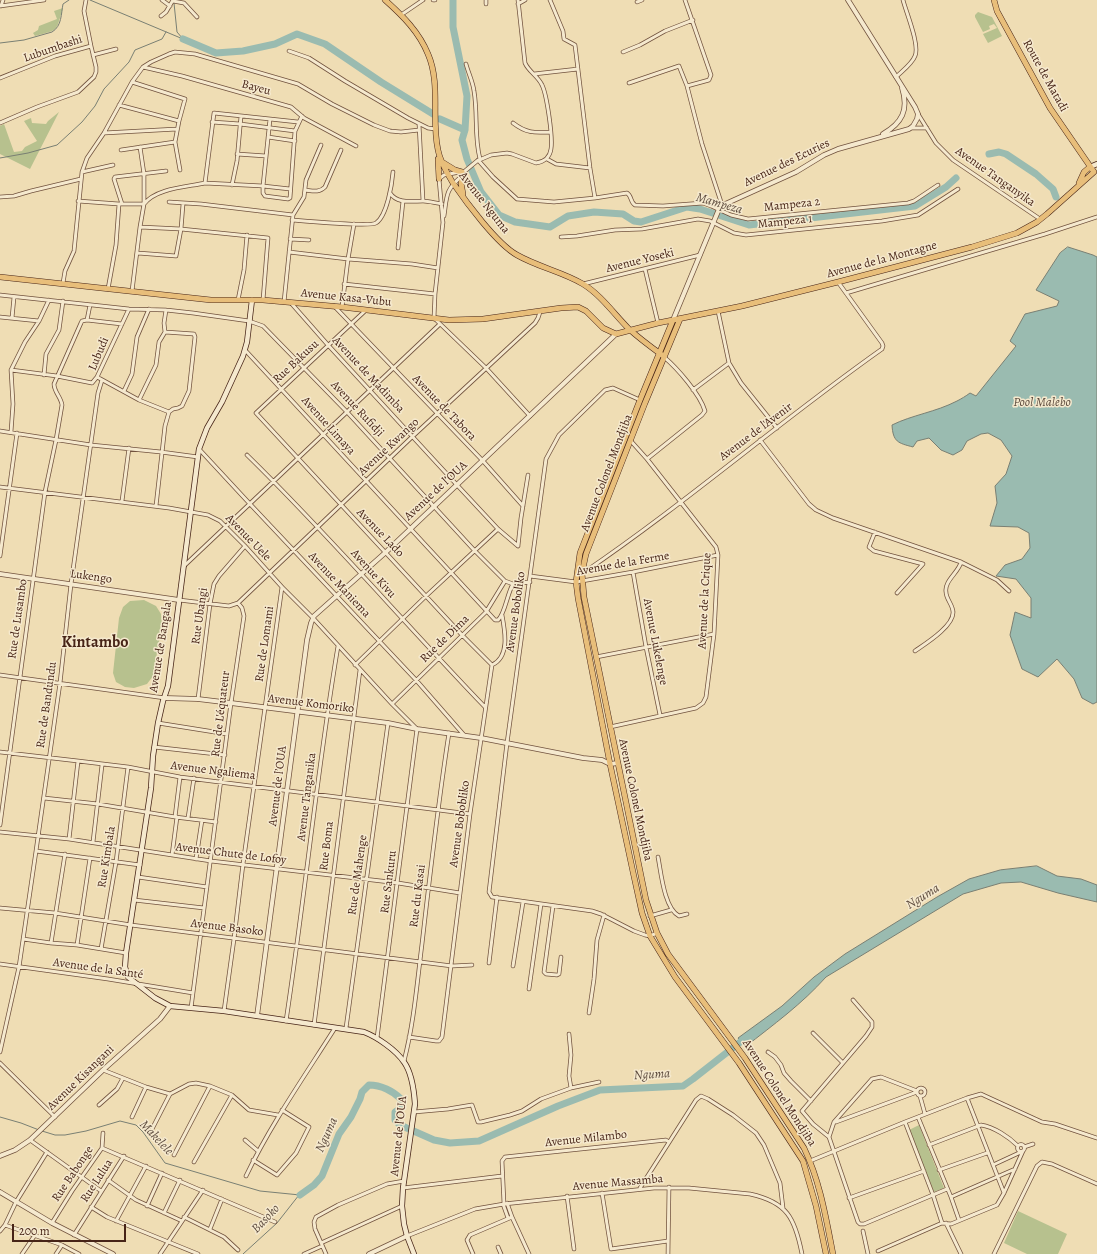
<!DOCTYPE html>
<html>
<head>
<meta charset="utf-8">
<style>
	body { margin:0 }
	#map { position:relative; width:1097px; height:1254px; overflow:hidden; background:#efddb4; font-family:Alegreya,serif }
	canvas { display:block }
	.scale { position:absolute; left:12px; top:1224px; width:114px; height:18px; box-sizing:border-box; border:2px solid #472417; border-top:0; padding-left:5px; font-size:12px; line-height:14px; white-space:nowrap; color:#472417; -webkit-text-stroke:3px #f5e9ce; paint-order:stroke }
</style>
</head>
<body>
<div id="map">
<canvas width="1097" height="1254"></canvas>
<div class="scale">200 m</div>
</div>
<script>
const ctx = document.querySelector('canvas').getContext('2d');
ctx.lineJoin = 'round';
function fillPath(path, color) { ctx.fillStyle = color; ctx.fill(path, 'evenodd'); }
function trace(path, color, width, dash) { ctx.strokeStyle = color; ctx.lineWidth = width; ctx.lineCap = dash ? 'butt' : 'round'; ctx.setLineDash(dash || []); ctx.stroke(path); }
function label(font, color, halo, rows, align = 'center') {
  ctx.font = font + ' Alegreya,serif'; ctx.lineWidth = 3; ctx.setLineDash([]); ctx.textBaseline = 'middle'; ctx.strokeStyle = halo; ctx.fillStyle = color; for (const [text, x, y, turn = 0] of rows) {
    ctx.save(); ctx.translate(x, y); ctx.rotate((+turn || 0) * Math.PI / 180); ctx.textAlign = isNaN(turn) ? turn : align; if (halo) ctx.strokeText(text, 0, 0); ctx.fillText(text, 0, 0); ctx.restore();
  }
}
const green = new Path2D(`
	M63,8C55,32 61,29 35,36L33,33L38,30L39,26L57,19L54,11Z
	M978,12L992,17L1002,36L988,43L983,34L997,28L994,24L989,26L990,29L983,32L975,17V15Z
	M59,112L30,169L0,154V126L4,124L14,152L22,151L25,147L37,141L24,121L31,118L32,123L46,124L48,121Z
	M144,600L156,606L161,614L162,624L153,676L147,684L134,688L125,687L116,682L113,673L119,618L123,607L130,601Z
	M919,1125L944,1188L934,1192L909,1130Z
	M1018,1211L1067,1234L1058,1254H1027L1004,1243Z`);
const water = new Path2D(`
	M1068,247L1093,255L1097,257V702L1093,704L1082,698L1074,679L1057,659L1038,677L1022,669L1010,635L1015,612L1031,618V598L1016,579L996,576L1005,565L1022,559L1030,548L1029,533L1018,527L990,526L997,503L995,486L1006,474L1012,456L1001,440L988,433L981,434L967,441L962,450L953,455L941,450L929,438L917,441L913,447C898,443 893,442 892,425C912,415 936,412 957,401C961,399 966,396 970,393L976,396L1016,346L1010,341L1025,314L1057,306L1059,301L1036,290L1060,253Z
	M1037,866L1057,876L1081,879L1097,885V902L1058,893L1021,882L1001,883L963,894L826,977C802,1004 773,1025 745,1047L738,1038L782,1006L814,977L845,954L937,897L969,879L1000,870Z`);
const stream = new Path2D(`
	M90,0L183,39
	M174,3L177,32L183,39
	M0,43L24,40L52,32C62,26 61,14 63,4L69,0
	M0,158L28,153L57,145L82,122L95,106L104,89L129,62L135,50L162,39L166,32
	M0,1117L21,1123L39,1130
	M42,1131L55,1135H65L86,1131L120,1121L136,1125L143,1132L165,1163L260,1191L300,1195
	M243,1254L277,1223L299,1195`);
const river = new Path2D(`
	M453,0V27L467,96L465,130L462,140L467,159L481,192L499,215L515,222L550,227L568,216L594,212L623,214L634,221L641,222L687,207L700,209L749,225L915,206L946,187L956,178
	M183,39L216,53L243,51L275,44L297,34L325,44L381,82L433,114
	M440,119L465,130
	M989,154L999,152L1006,154L1036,174L1053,189L1056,197
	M300,1195L314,1185L322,1176L339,1134L351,1117L360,1099L362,1092L369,1085C381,1085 393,1091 401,1099L402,1107L395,1112V1120L400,1125L434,1140L450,1143L479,1141L558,1106L600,1090L683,1086L693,1079L748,1036`);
const minor = new Path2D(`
	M162,0L170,6
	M433,0H435
	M486,0V4
	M550,0L563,31L564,39L575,45L590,168L595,198
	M685,0L711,75L709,80L687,86L702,144L721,202L723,205
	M173,1L184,3L197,17
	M637,2L642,0
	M518,4L525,0
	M0,6L44,0
	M1,6L3,0
	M401,15L423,0
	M161,16L166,12L173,0
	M289,51L309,58L345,81L408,118L428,128L435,129
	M623,52L640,45L665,31L693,20
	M93,55L116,49
	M466,64C468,72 473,82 474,91C478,114 474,137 480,159
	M143,67L182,76L291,107L304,118L356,146
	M534,74L578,69
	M896,77C902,71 912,64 915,56C920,45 906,12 903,0
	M0,78L55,56L91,46L84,11L86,0
	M132,82L185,99L179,121L175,142L180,170
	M629,83L679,66L687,86
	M119,105L179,121
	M918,114L936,143L953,160L1040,219
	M270,119L263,186L290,189
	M212,122L240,124L295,131
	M298,122L214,113L205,183L263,186V193L265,196L288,199L290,198L295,131L302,116
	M0,123L37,107L78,92L94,77L96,72V67L91,46
	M513,123C526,133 534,133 550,132
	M419,124L423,201
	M911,128H927
	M104,133L177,129
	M268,137L295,141
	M121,150L175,142
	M237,154L266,156
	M547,159L556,164L590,168
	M478,160L493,177L517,199L554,202L595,198L627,193C632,196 630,202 635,205L663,206L703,203L711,206L731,215L748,219L908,203L914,201L938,185
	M82,172L113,165
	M232,185L237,161L241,116
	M305,190C313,191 319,193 325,187L341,150
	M390,193C397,204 412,201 423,201C429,201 435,203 442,204
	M0,197L14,196L31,191L81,179
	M78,201L119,204H144C156,188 187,187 205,183
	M169,202L201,204L293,215
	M122,204L114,179L115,177L166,171
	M444,216C447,196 445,190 462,176
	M292,220C304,221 370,227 376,223C387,216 392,184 393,172
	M443,222L435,294L434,318L486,368L530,416
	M443,223L439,179L444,175L465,171L477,161L491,155L507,153L512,154L536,163C544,162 550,157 551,149C553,138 547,95 542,85C538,76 529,72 525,63L518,0
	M140,227L181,229L268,238L263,300
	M561,237L577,236L615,230L642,229L698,219L710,221L734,233L746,235L882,221L918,215L958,189
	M290,239L309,240
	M398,248L403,201
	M289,252L348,259L412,264L438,268
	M138,253L176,256L181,229L183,204
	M645,269L658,323
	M63,283L65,271L74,251L82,172L87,158L104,133L132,82L143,67L151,62L169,54L175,52L195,54L298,84L332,104L374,125L390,131L401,132L419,130
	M344,284L435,294
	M583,284L700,255
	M108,289L116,245L119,204
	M132,291L140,227L144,204V174L140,147
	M846,293L1045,234L1097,217
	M0,295L129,309L166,310L193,313L249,321L263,326L347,412L474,550L505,581L513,584
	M238,300L244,270L247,235
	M284,302L293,215L304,197L306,180L321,145
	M291,303L328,345L457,485L498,529L518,546
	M334,306L483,461L523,506
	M342,307L348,259L354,224
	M129,309L97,377L139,400L169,412
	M366,310L256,413L462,635L492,665
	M718,311L729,363L741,383L777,428
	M0,317L39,321
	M12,318L14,297
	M87,320L122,324
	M245,350L495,620H498C505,614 507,594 513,584L530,582
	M11,370L57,376L92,383L97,377
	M44,375L46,354L59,330L63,301
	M693,390L729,363
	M124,391L132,374L137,337L149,309
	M139,400L156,365L159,342L165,332L164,323L166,310
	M640,400L613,388L605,390L559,435L546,459L507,743L489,892L492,897L592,911L601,914L634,931L645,935L650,936L657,933
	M0,431L91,445L161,452L198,457
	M11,432L13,404L11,370L25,342L39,321L49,300
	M760,440L809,504L816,510L833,518L961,562L997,580L1009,591
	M199,449L250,504L416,680L464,735
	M247,455C330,536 405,624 485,707
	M647,459L702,415L705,411C700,394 677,368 664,357
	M0,487L169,508L208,515L220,521L245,546L282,587L313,618L392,704L417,729L377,1038
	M122,501L129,448
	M156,506L165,426L169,412L173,409L178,408L182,406L189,391L195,337L194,334L165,332
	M875,532L869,547L874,551L923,564L897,593
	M518,546L521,518L528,475
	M0,556L17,433
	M184,566L440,324
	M633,572L646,647L660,715
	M583,573C686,503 780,421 882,349L883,346L882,343L838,282
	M530,576L576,582L633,572L718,555
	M179,600L229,606L238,603L413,436L535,323L538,318L540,312
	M915,651C925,644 954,626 953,612C953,605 946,599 946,592C944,581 959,572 961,562
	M596,657L714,634
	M355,665L426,596L498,529
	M0,675L165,698
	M198,699L210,604L214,584L219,576L245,546
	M392,704L486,612L505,581
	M158,723L227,734
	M610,727L696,708L703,703L706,697L714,634L718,555L716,547L647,459L630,440
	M154,747L225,755
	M0,752L78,761L128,767L180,777L470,814
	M44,798L98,804L175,817L216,822
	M175,817L180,777
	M188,818L194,778
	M0,825L45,492L56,440L62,405C61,397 54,392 54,384L81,323L82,321L87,320L90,305
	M0,832L69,839L211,861L398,883L460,893
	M69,839L78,761
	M93,842L102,765
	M36,851L140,865
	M172,855L177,817
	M658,857C661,872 664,908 679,916L687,914
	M196,859L202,820
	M138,877L207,887
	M134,900L204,908
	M553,906L544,972L546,974L557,975L559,974L561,957
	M0,908L55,913L131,925L452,966L472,965
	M650,916L671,910
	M23,939L51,943L77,945L126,953
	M51,943L65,854
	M77,945L90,858
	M101,949L116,862L128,767
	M489,963L497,897
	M0,964L108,979L193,993
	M513,966L523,902
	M529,989L541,904
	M191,1008L231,703L244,616L242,608L238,603
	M224,1011L234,939L243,864L282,587
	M589,1013L594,979L597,940L604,915
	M286,1021C305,896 317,771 338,646
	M314,1025L360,670
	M346,1028L388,723
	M813,1033L843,1063
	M569,1034L571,1055L569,1076L571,1088
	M409,1037L436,1041H439L442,1037L470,814L492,665C510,657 505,631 502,615
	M0,1052L19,967L36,851L60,683L71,584L98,393L102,380
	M768,1052L775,1057L781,1065L784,1073L791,1081L811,1101
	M404,1061C414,1023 417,983 422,944C430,874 438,803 449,733
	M0,1063L55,1117
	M103,1070L146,1087L170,1094L189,1084L196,1083L210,1086L232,1095L249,1110L278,1115
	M917 1092a4 4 0 1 1 8 0a4 4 0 1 1-8 0Z
	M917,1091L881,1077L872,1079L834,1122L829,1137L858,1222L860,1224H864L947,1189
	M920,1096L925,1114
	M967,1098L1004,1193
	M99,1105L117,1089L123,1078
	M414,1112L448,1109L472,1105L478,1122H481L510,1115L522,1111L541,1099L571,1088L599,1082
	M132,1117L146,1087
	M918,1117L951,1197L959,1220
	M836,1122L917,1092
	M905,1122L933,1195L942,1223
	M151,1131L170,1094
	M829,1137L813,1124L802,1111L866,1036L872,1027V1022L853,1000
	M30,1140L101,1191
	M245,1140L258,1151
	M1017.5 1148a3.5 3.5 0 1 1 7 0a3.5 3.5 0 1 1-7 0Z
	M929,1145L981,1125C994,1127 1009,1137 1018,1146
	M1024,1147L1033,1144
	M102,1148L275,1222
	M174,1155L210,1086
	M253,1160L277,1175L296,1153L309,1127L282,1110
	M810,1161L905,1122L967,1098L981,1094L1042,1122L1055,1124L1097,1138
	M194,1162L232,1095
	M993,1165L1021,1152
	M939,1170L987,1153
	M246,1176C271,1124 304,1077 335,1028
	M108,1180L136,1200L182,1221
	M403,1188L502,1176
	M640,1188L696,1100L701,1096L708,1099L733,1115L756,1133L764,1145L780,1183L783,1208
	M602,1193L611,1249L668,1241
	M567,1196L574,1249
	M951,1197L1015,1169
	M849,1198L924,1171
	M507,1203L512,1217
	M503,1204L508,1218
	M504,1204L502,1161L505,1157L666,1140L669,1142
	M147,1206L162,1173
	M91,1207L107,1217L198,1254
	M164,1213L180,1180
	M184,1217L224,1237L238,1250
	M116,1221L146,1166
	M52,1223L72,1191L102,1148L103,1133
	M946,1223L961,1254
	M5,1225L62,1245L79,1254
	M210,1229L222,1199
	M0,1231L5,1225L16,1202L47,1152
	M863,1231L868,1254
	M74,1235L124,1156
	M407,1236L475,1209L504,1204L654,1188H689L750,1194C787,1202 795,1218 802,1254
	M321,1243L402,1206
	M498,1247L501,1254
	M878,1251L942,1223L951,1224L997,1205L1004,1193L1023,1151
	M22,1254L35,1235
	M56,1254L62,1245
	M160,1254L203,1190
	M304,1254L322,1246
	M326,1254L315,1229L314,1222L316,1217L338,1205L387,1184L404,1181
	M473,1254L467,1240L470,1235L512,1217L529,1254
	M668,1254L669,1187
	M994,1254L1037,1166L1042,1162L1052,1164L1097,1184`);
const tertiary = new Path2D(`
	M883,134C902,123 909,110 902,88
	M673,320L719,209L723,205L796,172L824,155L838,149L909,129L913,126L917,119L918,114L915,107L848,0
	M0,574L179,600
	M165,698L198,699L231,703L388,723L417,729L481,738L583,758L602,760L610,764L618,763
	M257,1016L307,640L311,623L314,616L386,552L616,334
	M0,1156L15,1150L30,1140L103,1070L160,1019L170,1006
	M0,1192L52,1223L113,1254
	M369,1254L407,1236`);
const secondary = new Path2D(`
	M1090,167L1097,164
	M252,300L247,342L243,356L222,402L207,428L199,449L168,686L163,701L158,723L153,756L151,788L126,953L125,967L128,977L155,998L170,1006L224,1011L364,1032C377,1037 396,1050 404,1062C412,1073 414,1090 415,1104L403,1188L402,1206L404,1224L407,1236L414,1254`);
const primary = new Path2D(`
	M385,0C403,16 419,32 428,54C441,84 431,119 438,150C440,162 447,173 453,183C466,202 497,244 517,255C538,267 563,272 583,284C601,295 614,314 629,329C639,338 651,347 662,355
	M438,159L439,179
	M442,162L455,170L462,172
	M1079,183L1084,172L1090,167
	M463,194L461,183L463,175
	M0,277L211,300H263L342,307L449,320L483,319L561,308L578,307L586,311L603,328L616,334L658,323L742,306L838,282L972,247L1017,233L1037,222L1047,214L1094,172L1050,108L997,11L994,0
	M680,319L645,403L586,554L582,573L584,597L646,900L657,933L668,954L745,1058L804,1148C820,1181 826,1218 833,1254
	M673,320L640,400L580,553L576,582L578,598L610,764L633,872L642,913L650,936L675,977L739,1063L803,1161L816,1206L826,1254`);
const streetNames = [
	["Lubumbashi",53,49,-19],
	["Route de Matadi",1045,76,61],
	["Bayeu",256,88,15],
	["Avenue des Ecuries",787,163,-26],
	["Avenue Tanganyika",995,177,35],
	["Avenue Nguma",484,203,52],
	["Mampeza 2",792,205,-6],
	["Mampeza 1",785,222,-6],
	["Avenue de la Montagne",882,260,-15],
	["Avenue Yoseki",640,261,-14],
	["Avenue Kasa-Vubu",346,298,6],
	["Lubudi",99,354,-67],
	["Rue Bakusu",296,362,-43],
	["Avenue de Madimba",368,375,47],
	["Avenue de Tabora",444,408,46],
	["Avenue Rufidji",357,409,47],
	["Avenue Limaya",328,426,48],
	["Avenue de l'Avenir",756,432,-37],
	["Avenue Kwango",389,447,-43],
	["Avenue Colonel Mondjiba",607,473,-69],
	["Avenue de l’OUA",436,491,-43],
	["Avenue Lado",380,533,46],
	["Avenue Uele",248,538,46],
	["Avenue de la Ferme",623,564,-10],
	["Avenue Kivu",373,574,48],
	["Lukengo",91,577,8],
	["Avenue Maniema",339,585,47],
	["Avenue de la Crique",705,601,-87],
	["Avenue Boboliko",516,612,-82],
	["Rue Ubangi",200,616,-82],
	["Rue de Lusambo",18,619,-82],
	["Rue de Dima",445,639,-44],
	["Avenue Lukelenge",655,642,79],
	["Rue de Lomami",265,644,-82],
	["Avenue de Bangala",161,647,-81],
	["Avenue Komoriko",311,704,7],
	["Rue de Bandundu",47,705,-82],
	["Rue de L'équateur",221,714,-83],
	["Avenue Ngaliema",213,771,7],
	["Avenue de l’OUA",278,786,-83],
	["Avenue Tanganika",307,797,-83],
	["Avenue Colonel Mondjiba",635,800,78],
	["Avenue Bobobliko",460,824,-82],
	["Rue Boma",327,846,-83],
	["Avenue Chute de Lofoy",231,854,7],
	["Rue Kimbala",107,857,-81],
	["Rue de Mahenge",358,875,-82],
	["Rue Sankuru",389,882,-83],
	["Rue du Kasai",418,896,-83],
	["Avenue Basoko",227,928,7],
	["Avenue de la Santé",98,969,8],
	["Avenue Kisangani",81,1078,-44],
	["Avenue Colonel Mondjiba",779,1093,57],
	["Avenue de l’OUA",399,1136,-84],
	["Avenue Milambo",586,1139,-6],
	["Rue Babonge",73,1174,-56],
	["Rue Lulua",97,1181,-57],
	["Avenue Massamba",618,1183,-5]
];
const waterNames = [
	["Mampeza",719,204,16],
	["Pool Malebo",1042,403],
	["Nguma",923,897,-32],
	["Nguma",652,1075,-3],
	["Nguma",327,1135,-66],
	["Makelele",156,1138,47],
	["Basoko",266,1219,-46]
];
const districtNames = [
	["Kintambo",95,643]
];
fillPath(green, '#b7c18e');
fillPath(water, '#9abbb0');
trace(water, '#797f73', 1);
trace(stream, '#797f73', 1);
trace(river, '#9abbb0', 7);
trace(minor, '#71523e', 4.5);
trace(tertiary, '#71523e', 5.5);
trace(secondary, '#472417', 6);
trace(primary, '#472417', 6);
trace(minor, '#f5e9ce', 3);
trace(tertiary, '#f5e9ce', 4);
trace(secondary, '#f5e9ce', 4.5);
trace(primary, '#e8be7a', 5);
label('12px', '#472417', '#f5e9ce', streetNames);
label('italic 13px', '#5c4a3d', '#f5e9ce', waterNames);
label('bold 16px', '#472417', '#f5e9ce', districtNames);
</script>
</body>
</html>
